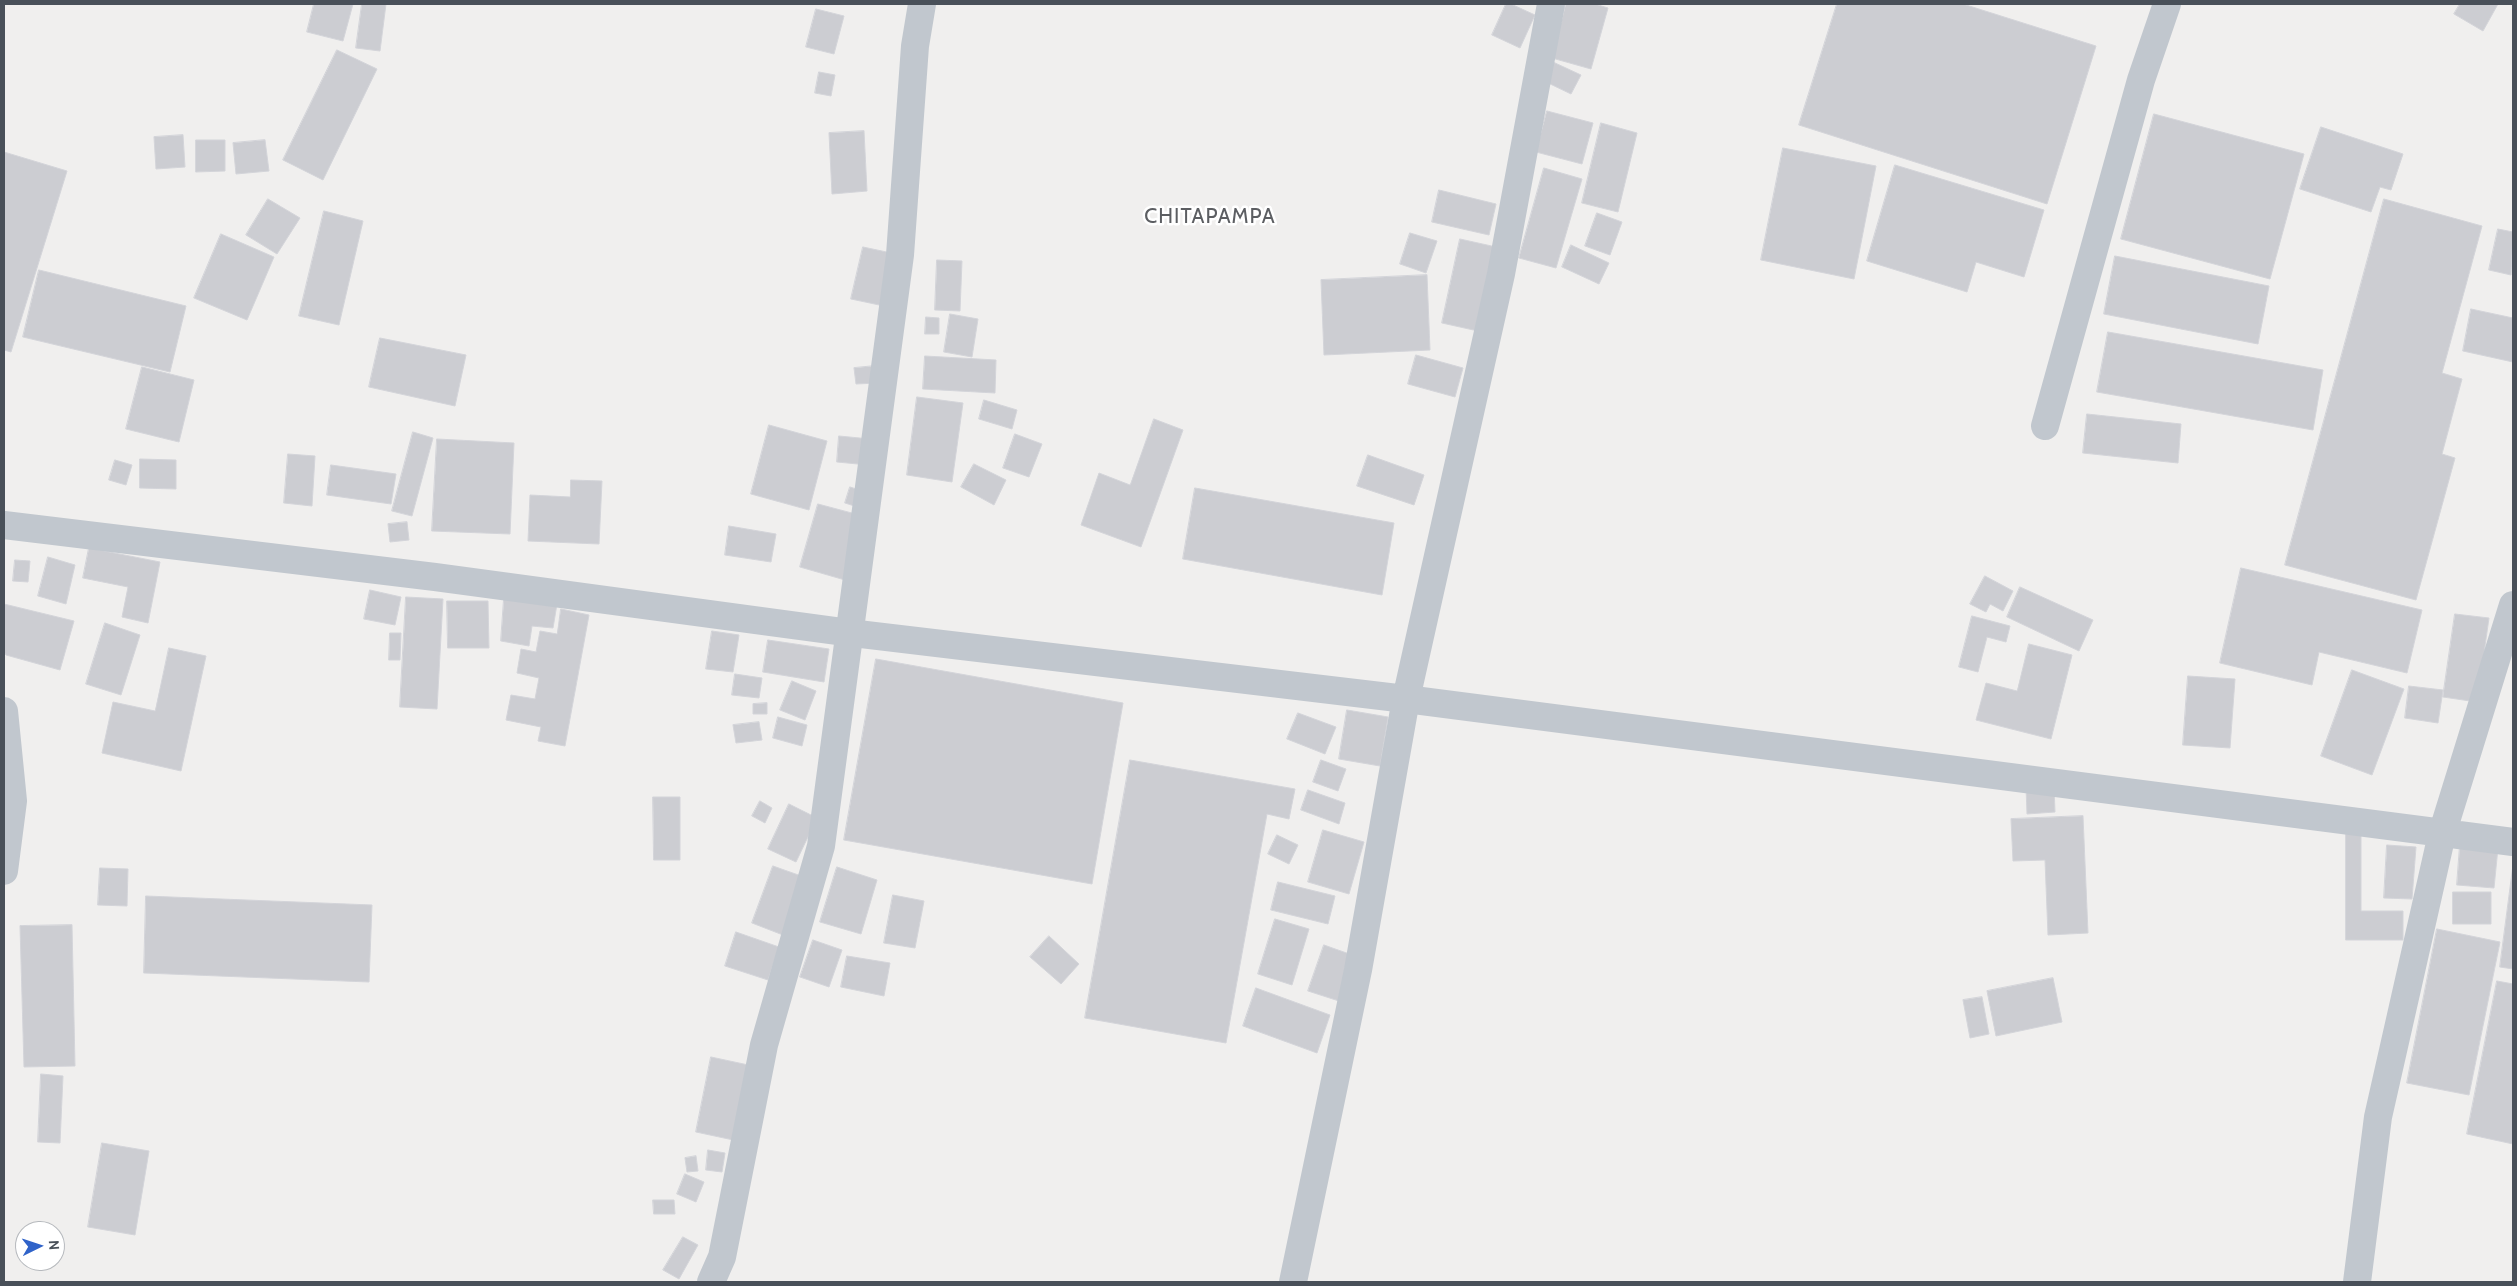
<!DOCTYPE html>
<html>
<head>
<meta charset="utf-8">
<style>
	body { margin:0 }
	#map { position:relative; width:2517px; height:1286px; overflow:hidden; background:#f0efee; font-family:Cabin,sans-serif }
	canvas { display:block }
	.frame { position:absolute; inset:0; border:5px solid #495059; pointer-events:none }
	.north { position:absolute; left:15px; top:1221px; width:50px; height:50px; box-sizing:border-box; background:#fff; border:1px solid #b6b9bd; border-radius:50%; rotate:86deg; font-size:14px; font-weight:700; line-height:20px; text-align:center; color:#495059 }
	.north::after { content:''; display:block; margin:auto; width:18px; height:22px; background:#3063c9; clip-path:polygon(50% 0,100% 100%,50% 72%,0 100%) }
</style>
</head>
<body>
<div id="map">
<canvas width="2517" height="1286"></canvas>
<div class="frame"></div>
<div class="north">N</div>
</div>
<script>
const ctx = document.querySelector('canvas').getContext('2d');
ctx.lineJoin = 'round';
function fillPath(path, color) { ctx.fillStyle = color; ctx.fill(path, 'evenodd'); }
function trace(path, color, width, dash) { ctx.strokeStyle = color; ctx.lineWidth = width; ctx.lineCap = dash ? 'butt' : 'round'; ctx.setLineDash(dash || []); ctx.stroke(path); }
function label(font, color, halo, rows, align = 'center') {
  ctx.font = font + ' Cabin,sans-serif'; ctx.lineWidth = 5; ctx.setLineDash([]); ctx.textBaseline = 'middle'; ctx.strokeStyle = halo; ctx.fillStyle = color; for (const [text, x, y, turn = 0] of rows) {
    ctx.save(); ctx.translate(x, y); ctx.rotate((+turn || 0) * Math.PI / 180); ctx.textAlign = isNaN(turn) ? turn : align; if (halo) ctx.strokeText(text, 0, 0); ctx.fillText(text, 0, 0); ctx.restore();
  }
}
const building = new Path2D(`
	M314,4H353L343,41L307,32Z
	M362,4H386L380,51L356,48Z
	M1506,4H1511L1535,15L1520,48L1492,35Z
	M1566,4H1595L1608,8L1591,69L1552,58Z
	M1837,4H1963L2096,46L2047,204L1799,125Z
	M2460,4H2498L2483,31L2454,14Z
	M816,9L844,16L834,54L806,47Z
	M337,50L377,69L323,180L283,160Z
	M1553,62L1581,75L1571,94L1544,81Z
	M819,72L835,75L831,96L815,93Z
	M1547,111L1593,123L1582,164L1536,152Z
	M2154,114L2304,154L2270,279L2121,239Z
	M1601,123L1637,133L1618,212L1582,203Z
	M2321,127L2403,154L2391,190L2380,187L2371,212L2300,189Z
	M864,131L867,191L832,194L829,133Z
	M183,135L185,167L156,169L154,137Z
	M196,140H225V171L196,172Z
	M265,140L269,171L236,174L233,143Z
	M1783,148L1876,166L1854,279L1761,260Z
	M4,152L67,171L11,352L4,350Z
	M1895,165L2044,210L2024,277L1976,262L1967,292L1867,261Z
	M1544,168L1582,179L1556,268L1519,258Z
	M1439,190L1496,204L1489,235L1432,222Z
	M268,199L300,218L277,254L246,235Z
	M2384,199L2482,226L2442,373L2462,379L2442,454L2455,458L2416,600L2285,565Z
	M324,211L363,221L339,325L299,316Z
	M1597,213L1622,222L1610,255L1585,246Z
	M2498,229L2513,232L2511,275L2489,270Z
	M1410,233L1437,241L1426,273L1400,264Z
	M221,234L274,257L247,320L194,298Z
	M1460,239L1496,247L1478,331L1442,323Z
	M1571,245L1609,263L1599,284L1562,267Z
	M863,247L896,254L884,306L851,299Z
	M2115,256L2269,286L2258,344L2104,314Z
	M937,260L962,261L960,311L935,310Z
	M39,270L186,306L170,372L23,337Z
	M1427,275L1430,350L1324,355L1321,280Z
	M2471,309L2513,318V362L2463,351Z
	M950,314L978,319L972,357L944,352Z
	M926,317L939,318V334H925Z
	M2108,332L2323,370L2313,430L2097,392Z
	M380,338L466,355L455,406L369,387Z
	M1416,355L1463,368L1455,397L1408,384Z
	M925,356L996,360L995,393L923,389Z
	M875,366L877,383L856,384L854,368Z
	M142,367L194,380L179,442L126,429Z
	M917,397L963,403L952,482L907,475Z
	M984,400L1017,410L1012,429L979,419Z
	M2087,414L2181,424L2178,463L2083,453Z
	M1154,419L1183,430L1141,547L1081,525L1099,473L1130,485Z
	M769,425L827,441L809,510L751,494Z
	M413,432L433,438L412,516L392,511Z
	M1015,434L1042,444L1029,477L1003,468Z
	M839,436L870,439L868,465L837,462Z
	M437,439L514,443L510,534L432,531Z
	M288,454L315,456L312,506L284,503Z
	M1368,455L1424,475L1414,505L1357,486Z
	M140,459L176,460V489L140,488Z
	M115,460L132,465L126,485L109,480Z
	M974,464L1006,480L994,505L961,487Z
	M331,465L396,474L391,504L327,495Z
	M571,480L602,481L599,544L528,541L530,495L570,497Z
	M850,487L869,493L864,509L845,503Z
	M1195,488L1394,523L1382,595L1183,559Z
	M818,504L863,516L845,580L800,567Z
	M407,522L409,540L390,542L388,524Z
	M729,526L776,534L771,562L725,555Z
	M89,548L160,562L148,623L122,617L128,587L83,578Z
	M48,557L75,565L66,604L38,596Z
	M15,560L30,561L28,582L13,581Z
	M2241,568L2422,610L2407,673L2319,652L2312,685L2220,663Z
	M1985,576L2013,591L2003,611L1990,604L1986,612L1970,604Z
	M2020,587L2093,620L2079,651L2007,617Z
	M370,590L401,597L395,625L364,619Z
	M406,597L443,599L437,709L400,707Z
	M504,599L557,604L553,628L532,626L529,646L501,641Z
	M447,601H488L489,648H448Z
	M4,604L74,621L60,670L6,655L4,652Z
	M561,609L589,615L565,746L538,741L541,727L506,720L511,695L535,699L539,678L517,673L521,649L536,652L540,631L557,634Z
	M2455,614L2489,618L2477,702L2443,697Z
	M1972,616L2010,626L2006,642L1987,637L1978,672L1959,667Z
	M105,623L140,635L121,695L86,684Z
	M712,631L739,635L733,672L706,669Z
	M390,633H401L400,660H389Z
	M768,640L829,649L824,682L763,672Z
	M2029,644L2072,655L2051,739L1976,720L1986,683L2017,691Z
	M169,648L206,656L181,771L102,753L113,702L155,711Z
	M876,659L1123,703L1092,884L844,840Z
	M2352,670L2404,689L2372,775L2321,756Z
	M735,674L762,678L759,698L732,695Z
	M2188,676L2235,679L2230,748L2183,745Z
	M792,681L816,691L805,720L780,710Z
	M2409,686L2443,690L2438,723L2405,718Z
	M767,703V714H753V704Z
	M1347,710L1388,717L1380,766L1339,759Z
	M1298,713L1336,727L1325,754L1287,739Z
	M778,717L807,725L802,746L773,738Z
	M759,722L762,740L736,743L733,725Z
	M1130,760L1295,789L1289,819L1267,814L1226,1043L1085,1018Z
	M1321,760L1346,769L1338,791L1313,782Z
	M2054,786L2055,812L2027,814L2026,787Z
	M1308,790L1345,803L1339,824L1301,810Z
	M653,797H680V860H654Z
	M760,801L772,808L765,823L752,816Z
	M789,804L817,818L796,862L768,849Z
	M2083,816L2088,933L2048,935L2045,860L2013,861L2011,819Z
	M1323,830L1364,842L1349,894L1308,882Z
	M2346,834H2361V911H2403V940H2346Z
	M1277,835L1298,845L1289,864L1268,854Z
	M2387,845L2416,847L2412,899L2384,898Z
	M2460,845L2498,848L2494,888L2457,885Z
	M2513,865V969L2500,967Z
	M773,866L804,877L783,935L752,923Z
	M837,867L877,880L861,934L820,922Z
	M100,868L128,869L127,906L98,905Z
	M1278,882L1335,896L1328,924L1271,910Z
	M2453,892H2491V924H2453Z
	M893,895L924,901L915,948L884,943Z
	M146,896L372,905L369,982L144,973Z
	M1275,919L1309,929L1292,985L1258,974Z
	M72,925L75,1066L24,1067L20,926Z
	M2437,929L2500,942L2469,1095L2407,1083Z
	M736,932L779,947L768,980L725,966Z
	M1049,936L1079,964L1061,984L1030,957Z
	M813,940L842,950L829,987L800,977Z
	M1324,945L1355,956L1339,1001L1308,991Z
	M847,956L890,963L884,996L841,987Z
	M2053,978L2062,1022L1996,1036L1987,991Z
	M2497,981L2513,984V1144L2467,1134Z
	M1256,988L1330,1015L1317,1053L1243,1026Z
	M1982,997L1989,1034L1970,1038L1963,1000Z
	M711,1057L753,1066L738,1141L696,1132Z
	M41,1074L63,1076L60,1143L38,1142Z
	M102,1143L149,1151L135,1235L88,1227Z
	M708,1150L725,1153L722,1172L706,1170Z
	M696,1156L698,1171L687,1172L685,1158Z
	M685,1174L704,1182L696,1202L677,1194Z
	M653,1200H674L675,1214H654Z
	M683,1237L698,1245L679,1279L663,1270Z`);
const minor = new Path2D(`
	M2045,426L2141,80L2167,4
	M4,525L435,577L851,633L1406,699L2513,842
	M711,1282L722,1257L764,1045L821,846L900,255L915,46L922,4
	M1293,1282L1358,970L1406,699L1501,274L1551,4
	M2357,1282L2378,1117L2442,834L2513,605`);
const tertiary = new Path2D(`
	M4,711L13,801L4,871`);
const quarterNames = [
	["CHITAPAMPA",1210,217]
];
fillPath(building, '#cccdd2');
trace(building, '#d3d4d9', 1);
trace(minor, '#c1c7ce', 28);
trace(tertiary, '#c1c7ce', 28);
ctx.letterSpacing = '1px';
label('21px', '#5c5e62', '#fff', quarterNames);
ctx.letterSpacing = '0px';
</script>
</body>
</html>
